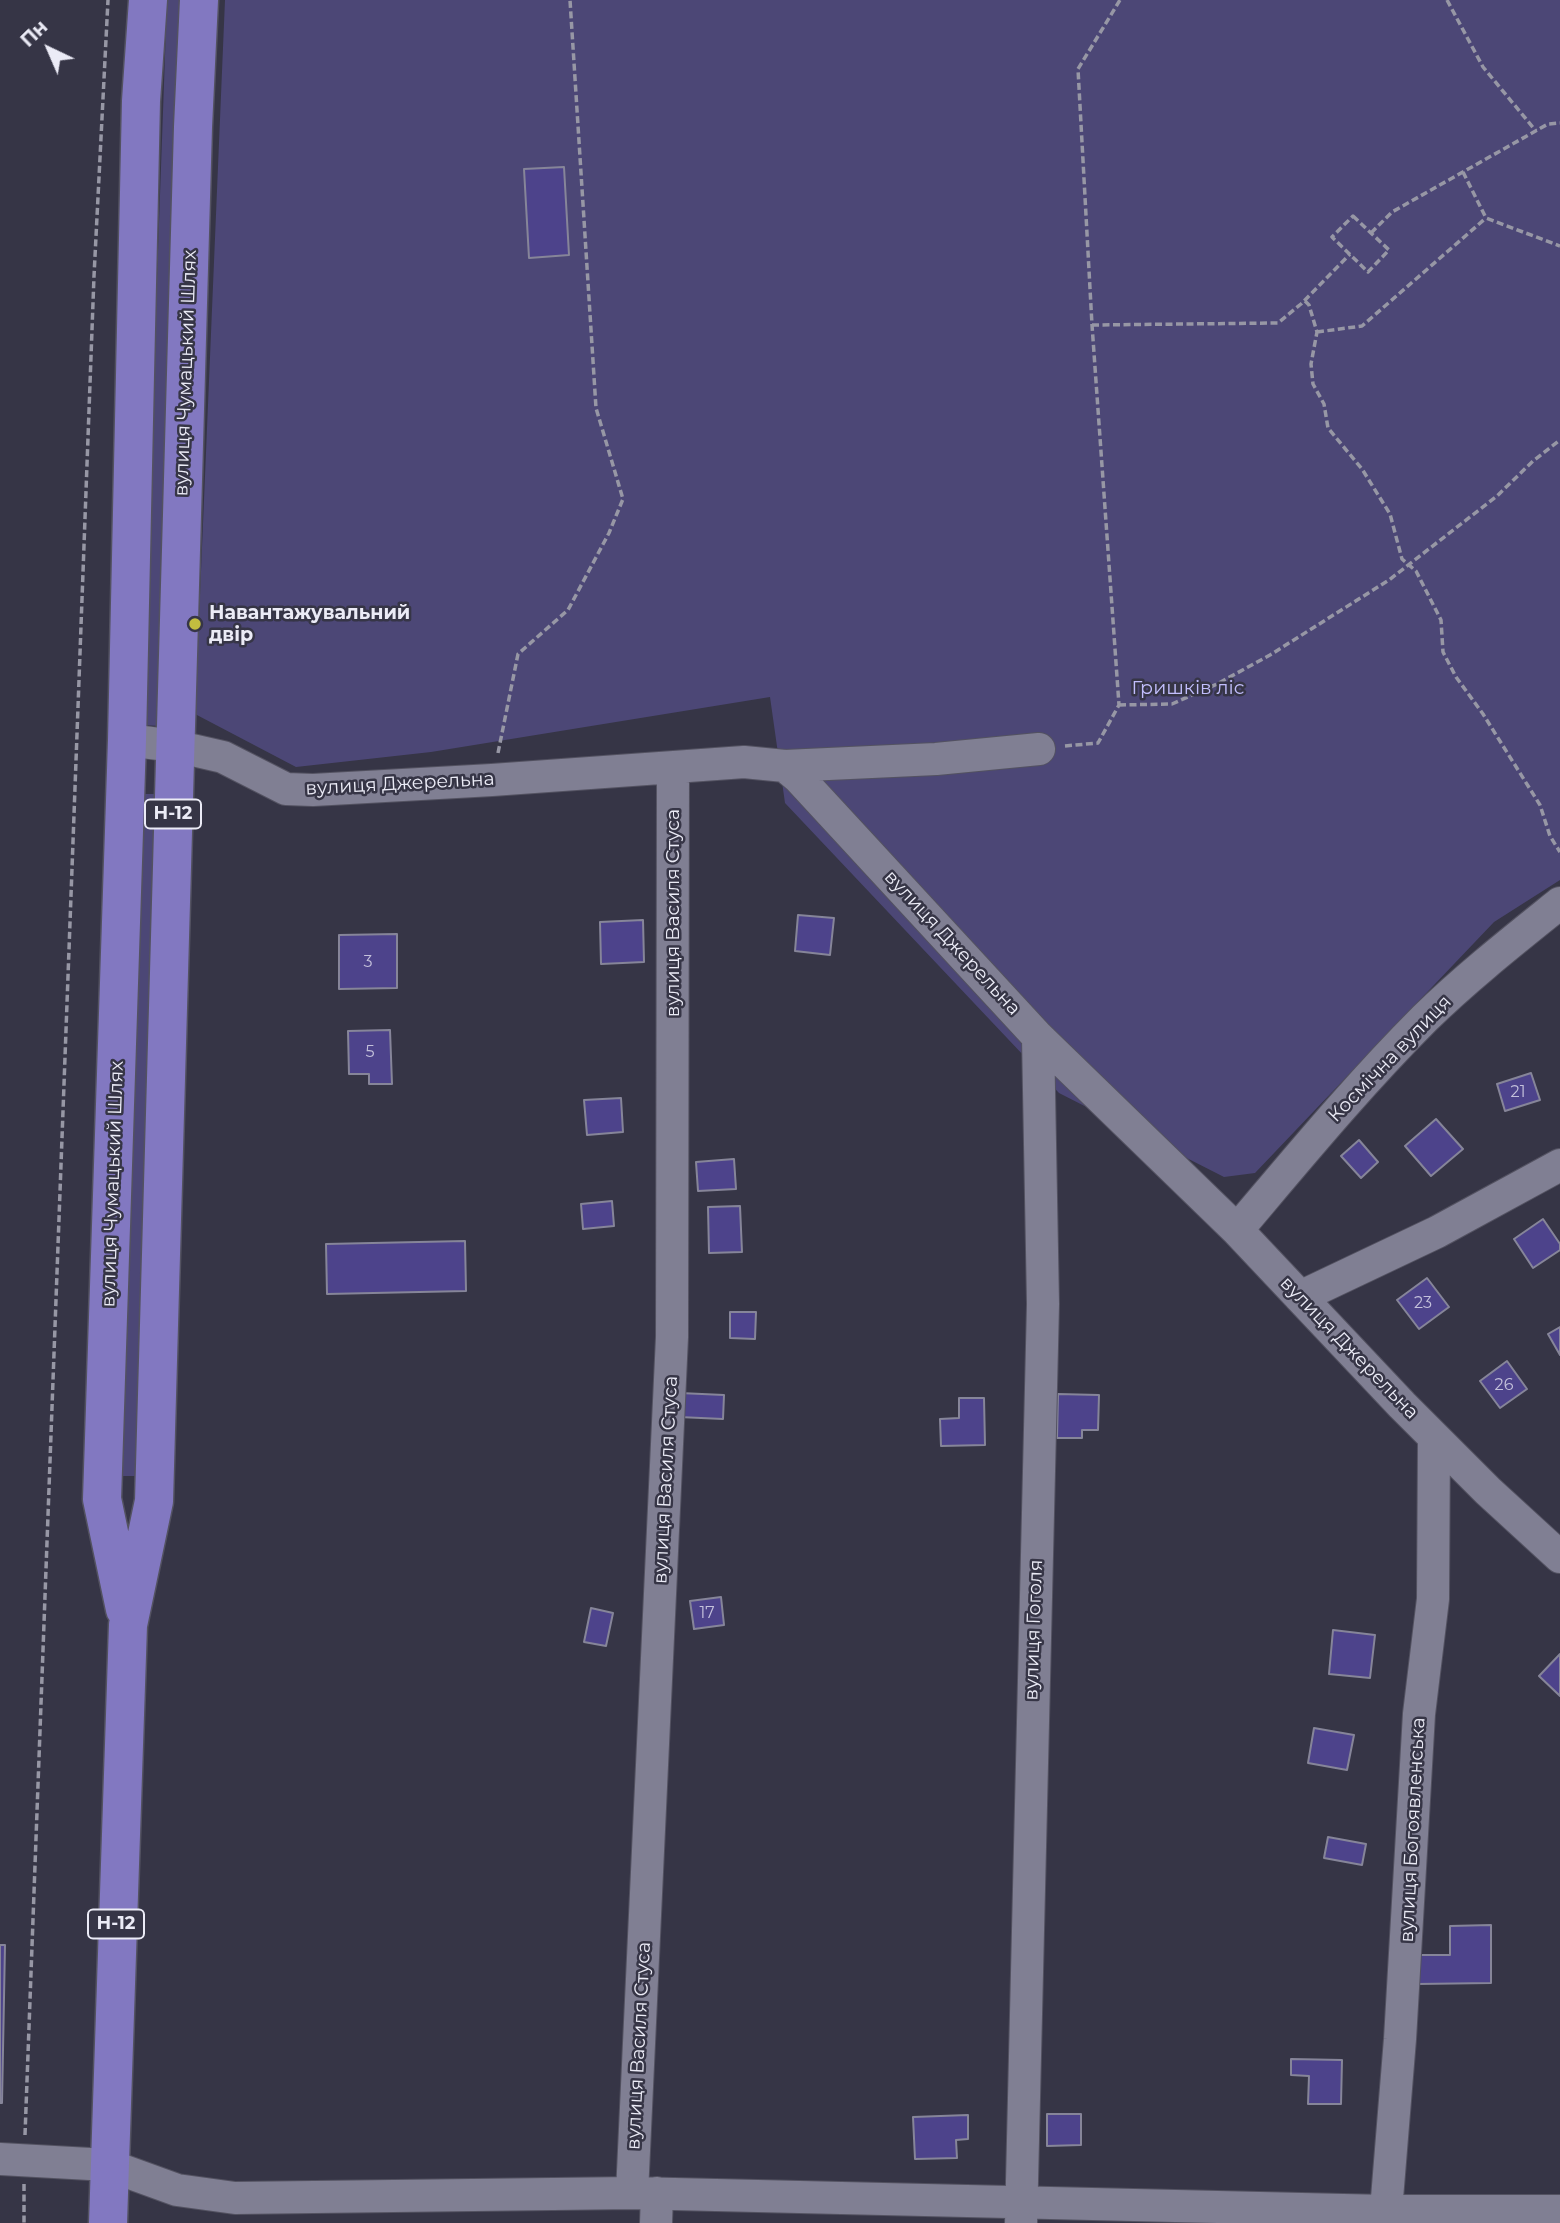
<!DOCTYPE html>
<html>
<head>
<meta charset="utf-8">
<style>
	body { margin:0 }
	#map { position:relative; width:1560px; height:2223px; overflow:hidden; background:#363546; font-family:Montserrat,sans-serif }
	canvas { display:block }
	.north { position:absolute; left:14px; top:14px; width:70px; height:70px; -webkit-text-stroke:5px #363546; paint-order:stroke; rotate:316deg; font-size:19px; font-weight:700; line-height:28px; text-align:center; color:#ebebf6 }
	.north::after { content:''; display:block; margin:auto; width:24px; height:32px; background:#ebebf6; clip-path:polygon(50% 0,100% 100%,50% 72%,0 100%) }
</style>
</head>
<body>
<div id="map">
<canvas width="1560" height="2223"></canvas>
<div class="north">Пн</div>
</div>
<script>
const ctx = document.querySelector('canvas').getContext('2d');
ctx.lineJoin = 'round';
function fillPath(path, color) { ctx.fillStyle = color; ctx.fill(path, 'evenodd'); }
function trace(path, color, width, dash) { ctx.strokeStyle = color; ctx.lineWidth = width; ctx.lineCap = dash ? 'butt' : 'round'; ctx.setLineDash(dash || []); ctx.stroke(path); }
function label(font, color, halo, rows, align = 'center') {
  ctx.font = font + ' Montserrat,sans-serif'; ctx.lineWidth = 5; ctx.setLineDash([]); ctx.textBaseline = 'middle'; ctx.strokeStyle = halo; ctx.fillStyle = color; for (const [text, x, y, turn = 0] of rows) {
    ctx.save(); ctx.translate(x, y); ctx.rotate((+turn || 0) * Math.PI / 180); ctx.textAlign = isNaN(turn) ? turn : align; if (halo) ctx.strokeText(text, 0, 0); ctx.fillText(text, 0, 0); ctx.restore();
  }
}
const green = new Path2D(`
	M167,0H186L161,726L141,725Z
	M225,0H1560V880L1494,922L1255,1173L1224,1177L1059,1093L785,803L770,697L431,752L296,767L195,714Z
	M138,794H157L141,1476H122Z`);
const building = new Path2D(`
	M564,167L569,255L529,258L524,169Z
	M798,915L834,918L830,955L795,951Z
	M643,920L644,962L601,964L600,922Z
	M397,934V988L339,989V935Z
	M390,1030L392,1084H369V1074H349L348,1031Z
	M1531,1073L1540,1100L1505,1111L1497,1084Z
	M621,1098L623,1132L587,1135L584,1100Z
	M1436,1119L1463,1149L1431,1176L1405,1146Z
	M1359,1140L1378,1162L1361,1178L1341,1156Z
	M734,1159L736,1189L698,1191L696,1162Z
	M612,1201L614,1226L583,1229L581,1204Z
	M740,1206L742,1252L709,1253L708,1207Z
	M1543,1219L1560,1244V1250L1533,1268L1514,1239Z
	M465,1241L466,1291L327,1294L326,1244Z
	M1427,1278L1449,1307L1419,1329L1397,1300Z
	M730,1312H756L755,1339L730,1338Z
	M1560,1327V1355L1548,1334Z
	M1507,1361L1527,1389L1500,1408L1480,1381Z
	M680,1393L724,1395L723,1419L679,1417Z
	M1058,1394L1099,1395L1098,1430H1082V1438H1057Z
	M959,1398H984L985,1445L941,1446L940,1419L959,1418Z
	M721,1597L724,1625L694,1629L690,1601Z
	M591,1608L613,1613L606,1646L584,1642Z
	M1333,1630L1375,1635L1370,1678L1329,1674Z
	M1560,1654V1696L1539,1676Z
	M1314,1728L1354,1735L1347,1770L1308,1763Z
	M1328,1837L1366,1844L1362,1865L1324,1858Z
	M1491,1925V1983L1417,1984V1955H1450V1926Z
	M0,1945H5L2,2103H0Z
	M1291,2059L1342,2060L1341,2104H1308L1309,2076L1291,2075Z
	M1047,2114H1081V2145L1047,2146Z
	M968,2115V2139L956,2140L957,2158L915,2159L913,2117Z`);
const path = new Path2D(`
	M1447,0L1483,67L1536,131
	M1463,172L1486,218L1560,246
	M1353,216L1389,250L1368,272L1332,237Z
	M1371,233L1392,212L1548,124L1560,123
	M1305,301L1309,305L1317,332L1311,364L1313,384L1324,404L1328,428L1362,469L1390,514L1402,559L1416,571L1441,620L1443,652L1456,677L1483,714L1540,805L1550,836L1560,852
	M1092,325L1278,323L1301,304L1350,254
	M1317,332L1362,326L1486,218
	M1119,705L1172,704L1217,684L1270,655L1389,580L1497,496L1533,461L1560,440
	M1065,746L1098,743L1119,705L1092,325L1078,69L1120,0
	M498,753L518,654L568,610L609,533L623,499L596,408L570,0
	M25,2135L94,276L108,0
	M24,2184V2223`);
const minor = new Path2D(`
	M127,740L175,746L223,757L286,789L313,790L492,780L744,762L785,766L798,777L1038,1037L1237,1230L1402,1405L1488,1491L1560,1557
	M785,766L936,759L1039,749
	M1237,1230C1298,1158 1358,1085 1425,1018C1467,977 1514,940 1560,903
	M1300,1297L1437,1232L1560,1165
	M0,2159L108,2165L177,2190L235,2198L632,2193L1385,2211H1560
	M632,2193L672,1337L673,767
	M656,2223L657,2193
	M1021,2223L1043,1304L1038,1037
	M1385,2223L1400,2039L1419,1714L1433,1599L1434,1437`);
const major = new Path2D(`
	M125,1609L102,1499L127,740L141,101L148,0
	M108,2223L128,1625L154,1501L193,127L199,0`);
const markers = [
	[195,624,7,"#c2bd3f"]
];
const numberNames = [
	["3",368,962],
	["5",370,1052],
	["21",1518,1092],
	["23",1423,1303],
	["26",1504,1385],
	["17",707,1613]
];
const shields = [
	[173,814,56],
	[116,1924,56]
];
const shieldNames = [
	["Н-12",173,814],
	["Н-12",116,1924]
];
const streetNames = [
	["вулиця Чумацький Шлях",186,373,-88],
	["вулиця Джерельна",400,784,-3],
	["вулиця Василя Стуса",673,913,-90],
	["вулиця Джерельна",952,943,47],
	["Космічна вулиця",1390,1059,-46],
	["вулиця Чумацький Шлях",113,1184,-88],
	["вулиця Джерельна",1349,1348,46],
	["вулиця Василя Стуса",666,1480,-87],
	["вулиця Гоголя",1034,1630,-88],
	["вулиця Богоявленська",1413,1830,-87],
	["вулиця Василя Стуса",639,2046,-87]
];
const poiNames = [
	["Навантажувальний",209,613],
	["двір",209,635]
];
const parkNames = [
	["Гришків ліс",1188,688]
];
fillPath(green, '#4c4776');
fillPath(building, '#4d438b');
trace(building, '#868599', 2);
trace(minor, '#535261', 34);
trace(major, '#535261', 41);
trace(path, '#9797a5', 3.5, [7, 3.5]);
trace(minor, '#807f93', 32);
trace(major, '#8278c1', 38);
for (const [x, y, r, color] of markers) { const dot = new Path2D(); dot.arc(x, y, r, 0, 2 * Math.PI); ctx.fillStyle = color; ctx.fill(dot); trace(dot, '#363546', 2.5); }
label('16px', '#c4c1db', null, numberNames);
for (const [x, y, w] of shields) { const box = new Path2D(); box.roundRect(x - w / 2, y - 14.5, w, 29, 5); ctx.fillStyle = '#363546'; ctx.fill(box); trace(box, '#ebebf6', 2); }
label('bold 18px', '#ebebf6', null, shieldNames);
label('19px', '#ebebf6', '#363546', streetNames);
label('bold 19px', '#ebebf6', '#363546', poiNames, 'left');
label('19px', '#c2befd', '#363546', parkNames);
</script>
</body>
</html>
